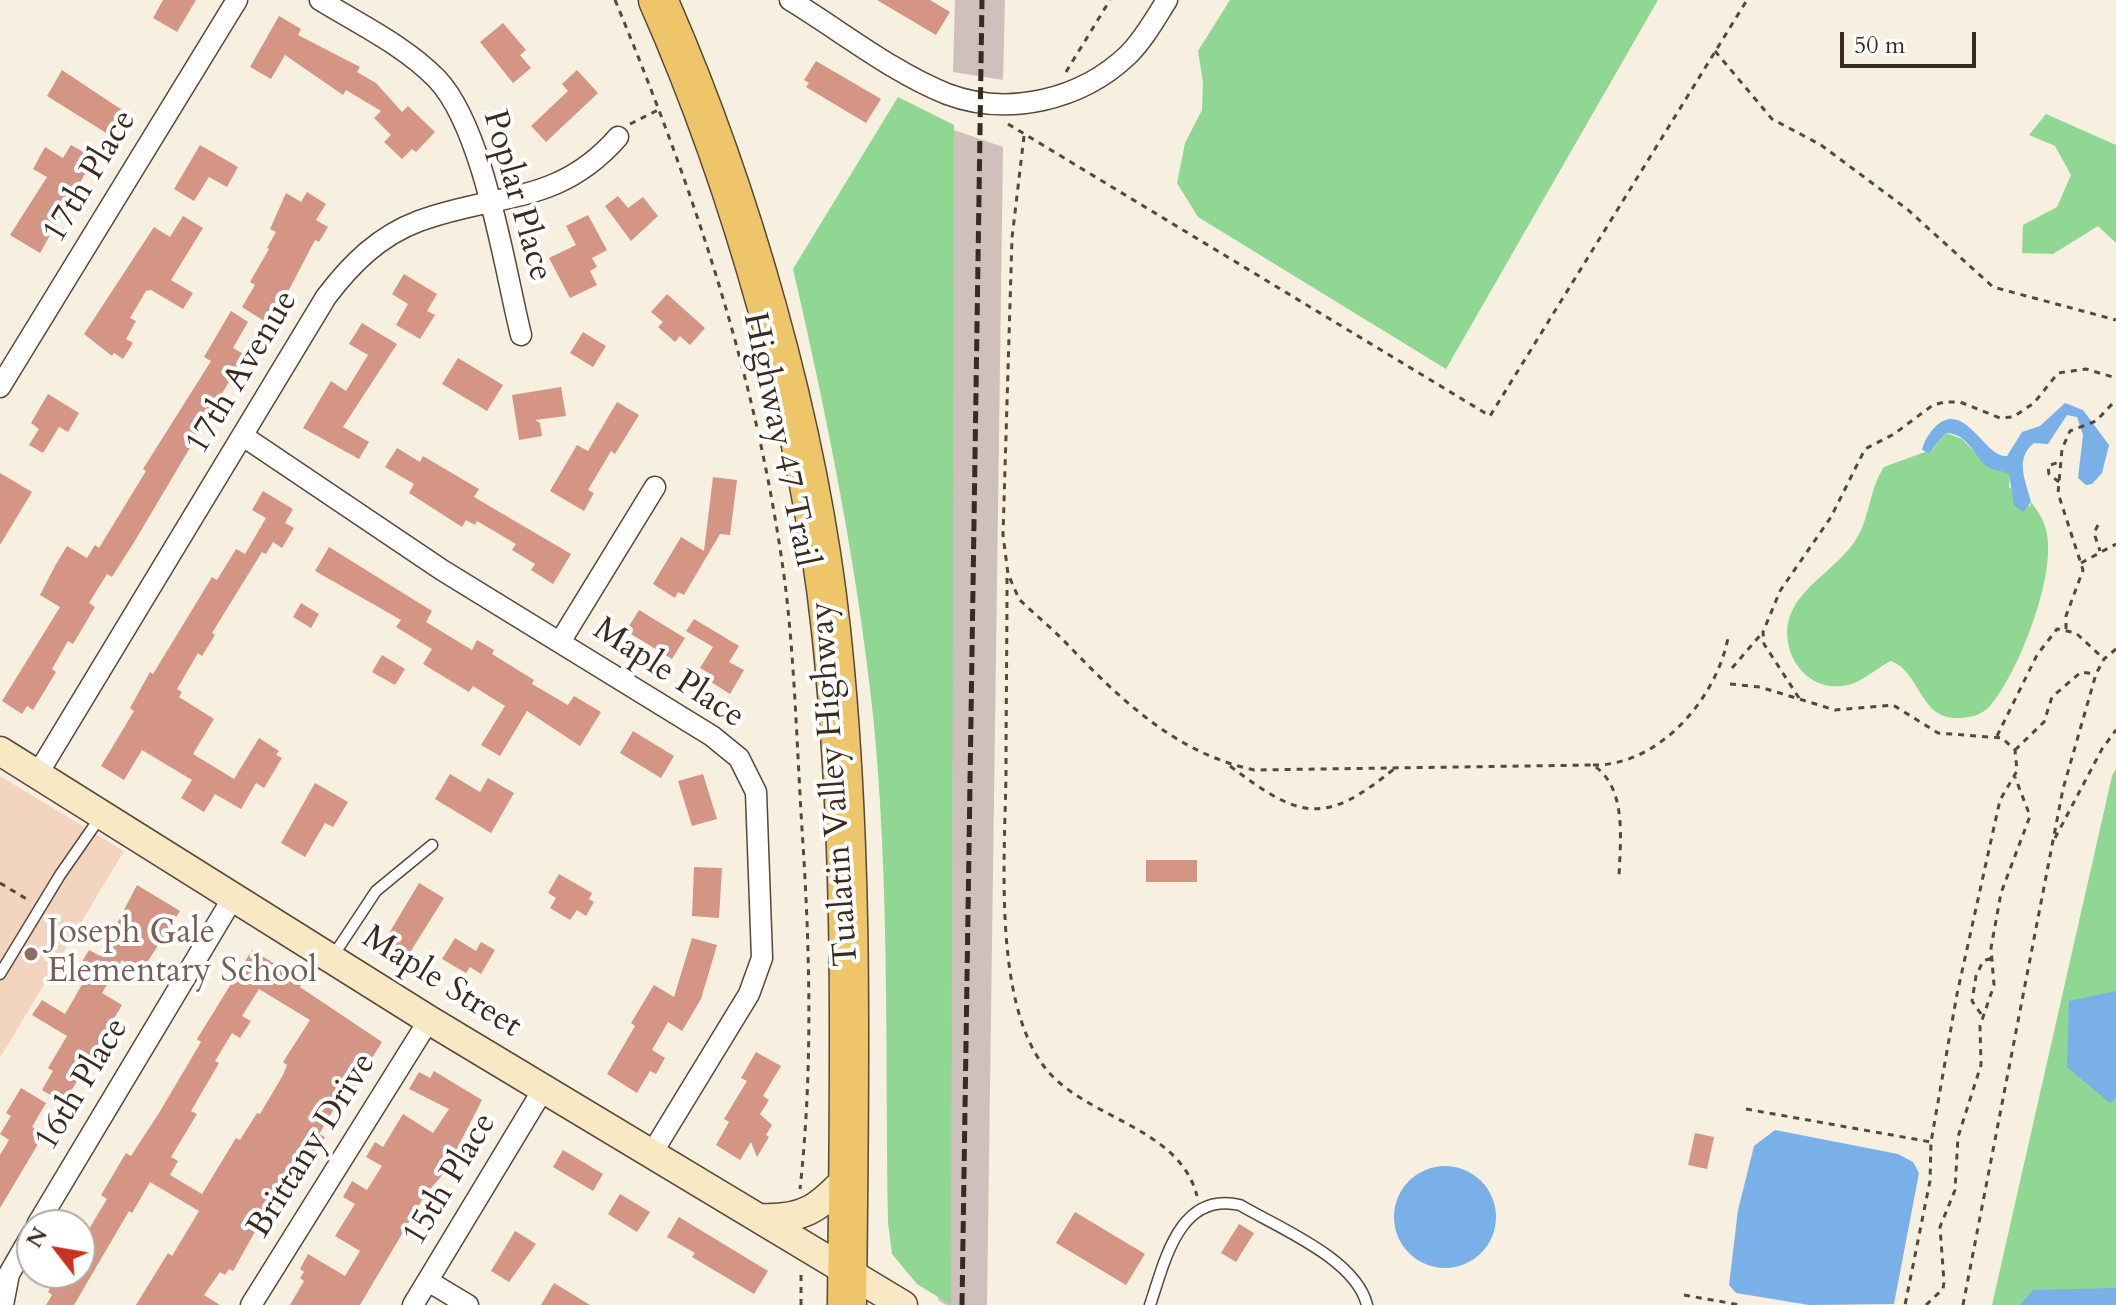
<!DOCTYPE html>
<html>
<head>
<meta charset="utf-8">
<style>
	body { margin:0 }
	#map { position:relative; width:2116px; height:1305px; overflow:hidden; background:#f7f0e0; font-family:Cardo,serif }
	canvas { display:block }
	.north { position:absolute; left:16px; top:1209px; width:80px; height:80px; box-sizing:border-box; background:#fff; border:2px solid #b1aaa5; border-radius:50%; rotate:301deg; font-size:22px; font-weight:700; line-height:32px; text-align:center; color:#3b2a1e }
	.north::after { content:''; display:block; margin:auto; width:28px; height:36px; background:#c8321e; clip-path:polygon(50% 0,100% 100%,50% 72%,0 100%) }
	.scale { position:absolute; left:1840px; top:32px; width:136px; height:36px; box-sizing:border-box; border:4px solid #3b2a1e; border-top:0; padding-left:10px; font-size:24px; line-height:28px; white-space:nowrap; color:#3b2a1e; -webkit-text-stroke:6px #fff; paint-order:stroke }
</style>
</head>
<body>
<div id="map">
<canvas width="2116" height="1305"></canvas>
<div class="north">N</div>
<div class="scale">50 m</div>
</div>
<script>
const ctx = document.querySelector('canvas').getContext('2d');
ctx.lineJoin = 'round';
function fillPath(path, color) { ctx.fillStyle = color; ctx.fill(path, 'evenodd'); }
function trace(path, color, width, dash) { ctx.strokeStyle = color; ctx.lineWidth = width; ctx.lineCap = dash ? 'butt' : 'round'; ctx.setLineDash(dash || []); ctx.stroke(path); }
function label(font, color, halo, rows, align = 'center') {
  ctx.font = font + ' Cardo,serif'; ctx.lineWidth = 8; ctx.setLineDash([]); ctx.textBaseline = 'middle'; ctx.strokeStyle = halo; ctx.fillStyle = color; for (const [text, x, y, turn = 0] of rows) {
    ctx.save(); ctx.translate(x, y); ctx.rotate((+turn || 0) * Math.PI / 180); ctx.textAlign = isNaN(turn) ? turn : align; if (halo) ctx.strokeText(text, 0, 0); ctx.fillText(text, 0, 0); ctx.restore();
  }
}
const built = new Path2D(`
	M0,776L124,851L0,1058Z`);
const industrial = new Path2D(`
	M955,0H1005L1003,80L953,72Z
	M954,130L1003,147L987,1305H946L938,1300Z`);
const green = new Path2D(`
	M1230,0H1658L1446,369L1198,217L1177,183L1185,143L1202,110L1203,82L1198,51Z
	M898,97L954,125L951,1305L917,1284L892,1254L888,1223C885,1055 890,883 873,715C857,565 827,416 793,269Z
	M2046,114L2116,145V243L2098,226L2053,254L2022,253L2023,225L2057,207L2071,175L2055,146L2029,135Z
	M1946,433L1962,439L1980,458L2010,474L2009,487L2030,507L2031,502C2042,516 2048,528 2048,546C2050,589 2018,673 1990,706C1981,716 1969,718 1956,718C1920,718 1920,672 1891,661C1874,669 1862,684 1842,686C1801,691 1775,643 1793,609C1807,582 1838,567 1855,541C1870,519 1869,489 1884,467L1933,449Z
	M2116,769V1305H1992L2112,776Z`);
const water = new Path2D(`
	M2065,403L2083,410L2109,445L2102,473L2092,484L2086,485L2078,478L2083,435L2077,417L2067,415L2048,444L2034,443C2014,459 2026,481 2031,502L2023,512L2014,505L2009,474C2002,470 1992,471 1985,465C1973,453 1966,433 1946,433L1929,453L1922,450C1924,441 1928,435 1934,428C1964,396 1985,459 2007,456L2022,432L2040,426Z
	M2116,991V1098L2110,1103L2067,1067L2069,1001Z
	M1775,1130L1898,1154L1913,1162L1919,1173L1894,1304L1809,1305L1736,1293L1729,1285L1738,1210L1754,1146Z
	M1394 1217a51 51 0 1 1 102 0a51 51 0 1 1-102 0Z
	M2116,1288V1305H2020L2033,1290Z`);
const building = new Path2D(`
	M163,0H196L177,32L153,18Z
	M877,0H930L950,12L936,35Z
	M279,16L301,29L298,35L360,67L357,72L376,83L402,112L408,106L435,132L416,152L412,149L402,159L384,142L391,135L374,118L381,111L346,90L343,95L285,55L271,79L250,67Z
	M503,23L526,50L520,55L531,68L513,83L480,42Z
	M816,61L881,99L866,123L806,87L809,83L804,80Z
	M62,70L125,112L111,136L47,96Z
	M577,70L598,93L546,142L531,126L568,91L562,84Z
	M71,145L94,158L40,253L10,235L47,177L33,169L45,147L63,158Z
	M200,145L238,167L227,187L209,177L194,201L174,189Z
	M307,192L326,204L316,220L328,227L319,242L315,240L280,307L274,304L264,321L242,307L255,285L250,282L269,249L267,248L276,232L270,229L286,193L301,202Z
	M618,196L628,208L643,197L658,216L631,241L605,206Z
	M588,215L607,250L592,258L597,267L590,271L597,285L570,298L549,258L576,245L566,226Z
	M183,216L203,228L171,280L193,293L183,309L151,290L146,291L130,318L136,321L126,339L133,343L123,359L114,353L112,356L84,334L154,227L170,237Z
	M404,274L437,294L427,311L435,315L420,339L396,325L408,304L392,294Z
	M667,294L705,328L690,345L680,336L675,342L658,327L663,322L651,312Z
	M231,311L248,322L233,348L249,357L237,377L233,375L136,539L112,577L107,574L89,603L95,607L73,644L68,641L52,669L56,672L33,710L27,706L22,714L2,701L60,607L40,595L55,566L67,546L87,558L95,545L99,548L146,471L143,469L211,361L204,357Z
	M362,323L397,344L343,427L369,442L359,459L303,428L331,381L346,391L368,355L349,344Z
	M583,332L606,346L593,367L570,353Z
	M458,358L503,385L487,411L442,384Z
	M561,387L566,416L535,420L540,423L542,436L519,440L512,395Z
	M48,394L79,413L68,432L59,427L43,453L29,445L39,429L31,423Z
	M617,402L639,415L615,454L611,451L588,490L594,493L584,511L550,491L577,445L588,451Z
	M397,448L420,462L423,456L479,489L474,497L571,554L553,584L531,570L535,564L512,550L516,544L477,521L475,525L466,520L462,527L409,493L414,484L385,467Z
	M0,473L32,492L0,545Z
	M713,477L737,480L730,535L720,534L684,595L678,592L675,598L653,584L681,537L704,551Z
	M263,491L293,509L285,523L294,528L282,548L273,542L266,554L262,552L212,633L215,635L202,656L198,653L177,689L182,692L179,697L214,719L193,754L234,779L259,738L279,751L276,755L282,758L264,788L256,783L241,809L215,794L204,812L181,798L192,780L142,750L124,780L101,766L134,711L130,708L150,672L153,674L212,577L217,580L236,549L245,554L266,518L252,510Z
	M329,547L432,611L426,622L472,650L477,640L494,650L492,654L534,680L532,684L568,705L574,696L601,712L580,746L527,711L500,756L481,745L505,706L473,686L469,692L423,664L432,649L396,627L401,620L315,571Z
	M301,603L319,614L311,628L293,617Z
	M639,610L685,638L672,659L626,631Z
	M694,619L739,646L729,662L744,670L730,694L711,682L714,676L700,668L713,647L686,631Z
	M382,655L405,669L395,685L372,672Z
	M633,731L674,756L661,778L620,753Z
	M450,774L480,792L488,778L514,793L491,833L435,799Z
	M703,774L717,819L692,826L678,781Z
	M315,783L348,802L333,827L325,823L305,857L281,843Z
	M1146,860H1197V882H1146Z
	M694,867L722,868L719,918L692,916Z
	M559,874L592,893L589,899L594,902L586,916L577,910L570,920L550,908L556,898L548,893Z
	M419,883L444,898L409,954L385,940Z
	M137,885L180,911L141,972L122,960L102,993L122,1005L64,1103L42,1090L53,1071L48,1068L67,1036L32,1015L42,1000L65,1014L87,976L77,970L89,950L100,956Z
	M455,938L476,951L481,942L495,950L481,974L470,967L466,973L442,959Z
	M692,938L717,945L701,999L682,1031L668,1022L652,1050L665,1058L656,1074L650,1071L637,1093L607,1074L635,1026L631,1023L654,985L674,997Z
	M252,950L303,981L300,987L382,1042L354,1087L349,1084L319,1134L325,1137L315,1155L310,1152L287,1190L292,1192L281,1209L271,1203L233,1271L229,1269L225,1275L220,1272L204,1295L220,1305H136L168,1253L172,1256L199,1211L150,1182L132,1213L129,1211L74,1305H46L52,1295L48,1292L55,1279L60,1282L65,1273H80V1244L107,1199L101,1195L126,1153L131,1156L159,1113L201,1042L197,1039ZM259,989L310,1020L283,1062L287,1065L283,1075L260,1114L257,1113L240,1140L236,1138L202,1194L170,1175L178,1161L171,1157L197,1114L191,1111L219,1063L215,1061L232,1033L240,1038L251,1021L242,1016Z
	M756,1052L781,1066L763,1096L769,1100L760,1114L772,1125L766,1135L769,1137L757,1157L751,1142L740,1160L716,1145L729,1122L724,1119L747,1081L741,1078Z
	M434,1071L482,1100L445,1172L425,1195L360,1305H290L304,1281L300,1278L304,1272L300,1269L308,1254L345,1276L360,1251L335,1236L355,1204L343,1197L352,1181L367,1190L382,1166L366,1157L375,1142L383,1147L403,1114L433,1133L449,1109L409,1089L419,1072L430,1078Z
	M21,1088L46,1103L32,1127L44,1134L0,1208V1155L9,1140L0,1134L11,1116L6,1113Z
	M1695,1133L1714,1137L1707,1169L1688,1165Z
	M563,1150L603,1174L593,1191L553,1167Z
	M620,1194L650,1212L637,1232L608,1214Z
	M1075,1212L1145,1254L1126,1285L1056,1243Z
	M679,1217L768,1271L754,1294L692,1257L695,1253L667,1237Z
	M1239,1224L1254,1233L1236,1262L1221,1253Z
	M515,1231L536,1244L509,1282L491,1271Z
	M554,1283L590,1305H541Z`);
const path = new Path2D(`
	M615,0C694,190 760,385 786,591C795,670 797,749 802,829C810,948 813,1070 800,1189
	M1715,51L1772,119L1821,145L1907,209L1993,287L2116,320
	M1066,72L1110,0
	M630,124L658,110
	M1008,124L1490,416L1747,0
	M1024,136L1012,238L1003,535L1008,574L1019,599C1035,615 1053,629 1068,645C1122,701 1176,753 1254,770L1593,765C1628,788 1620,841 1619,878
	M2059,482L2049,474L2048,466L2062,461
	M2098,525L2094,533L2100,551
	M2081,563L2116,544
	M1007,578C1007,643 1006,708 1006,773C1005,855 993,997 1043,1065C1082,1119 1179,1125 1197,1196
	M2066,629V616L2083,570L2058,493L2062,449L2070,431L2096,421L2116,400
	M1732,668L1763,632
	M1730,684L1760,687L1835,710L1893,705L1938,733L2002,738L2015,750L2017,771L2000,800L1957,994L1931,1142L1930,1181L1905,1305
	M1799,698L1764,644L1763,632L1780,591L1831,517L1865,449L1894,434L1933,405L1945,402H1960L2000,418L2013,417L2034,403L2058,373L2086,369L2116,378
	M1997,736L2037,655L2057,629L2076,633L2104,659
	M2015,750L2044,722L2052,697L2081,672L2096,674
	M1593,765C1659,766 1716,699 1728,638
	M1230,766C1301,820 1325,825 1394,769
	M2055,838L2102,749L2116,730
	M0,883L30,901
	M1981,1014L1972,1001L1976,976L1983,961L1992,958
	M1746,1109L1931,1142
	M1684,1295L1740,1305
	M801,1305V1271
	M1926,1305L1943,1289L1944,1282L1940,1227L1955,1190L1958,1137L1981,1065L1980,1026L1994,985L1991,948L2001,893L2030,816L2015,777
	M1963,1305L2063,789L2096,674L2104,659L2116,649`);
const lane = new Path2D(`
	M333,956L376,891L432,845
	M0,974L60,875L101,816
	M1150,1305C1165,1261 1179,1191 1240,1205C1279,1228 1356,1259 1367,1305`);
const street = new Path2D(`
	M320,0C359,24 405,46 437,79C484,129 504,266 521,335
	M790,0C841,31 892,72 947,94C1008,117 1081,100 1128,55C1144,39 1155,19 1167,0
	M0,387L237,0
	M243,436L442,570L712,736L739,758L756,792L762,958L749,994L652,1153
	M560,642L655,487
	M37,775L326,297C351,264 379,236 419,221C497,192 558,206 618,137
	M37,1225L234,896
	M428,1281L468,1305
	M3,1305L9,1274L32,1234
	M251,1305L429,1020
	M413,1305L544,1088`);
const secondary = new Path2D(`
	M0,751L429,1020L903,1305
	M759,1218C803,1220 818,1209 847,1178`);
const highway = new Path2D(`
	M658,0C741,188 809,425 831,630C855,854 849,1080 847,1305`);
const rail = new Path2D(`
	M962,1305L982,0`);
const markers = [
	[31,954,8,"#8d6e63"]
];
const streetNames = [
	["17th Place",91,177,-59],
	["Poplar Place",516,196,74],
	["17th Avenue",243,373,-59],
	["Highway 47 Trail",779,440,78],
	["Maple Place",668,674,33],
	["Tualatin Valley Highway",836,784,-94],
	["Maple Street",441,983,32],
	["16th Place",83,1085,-59],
	["Brittany Drive",313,1146,-58],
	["15th Place",451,1180,-59]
];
const educationNames = [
	["Joseph Gale",47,934],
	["Elementary School",47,973]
];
fillPath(built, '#f3d4bf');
fillPath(industrial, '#cfc0bb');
fillPath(green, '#8fd792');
fillPath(water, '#79b0e8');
fillPath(building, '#d59584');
trace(lane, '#57483b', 13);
trace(street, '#57483b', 23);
trace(secondary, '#57483b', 31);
trace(highway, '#57483b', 41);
trace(path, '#57483b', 3, [6, 6]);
trace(lane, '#fff', 10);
trace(street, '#fff', 20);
trace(secondary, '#f8e8c3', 28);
trace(highway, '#eec569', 38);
trace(rail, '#3b2a1e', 5, [12, 6]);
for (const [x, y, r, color] of markers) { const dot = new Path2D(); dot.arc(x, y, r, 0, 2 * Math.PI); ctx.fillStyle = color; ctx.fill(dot); trace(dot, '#fff', 3); }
label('34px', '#3b2a1e', '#fff', streetNames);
label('34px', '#785e54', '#fff', educationNames, 'left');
</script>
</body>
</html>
